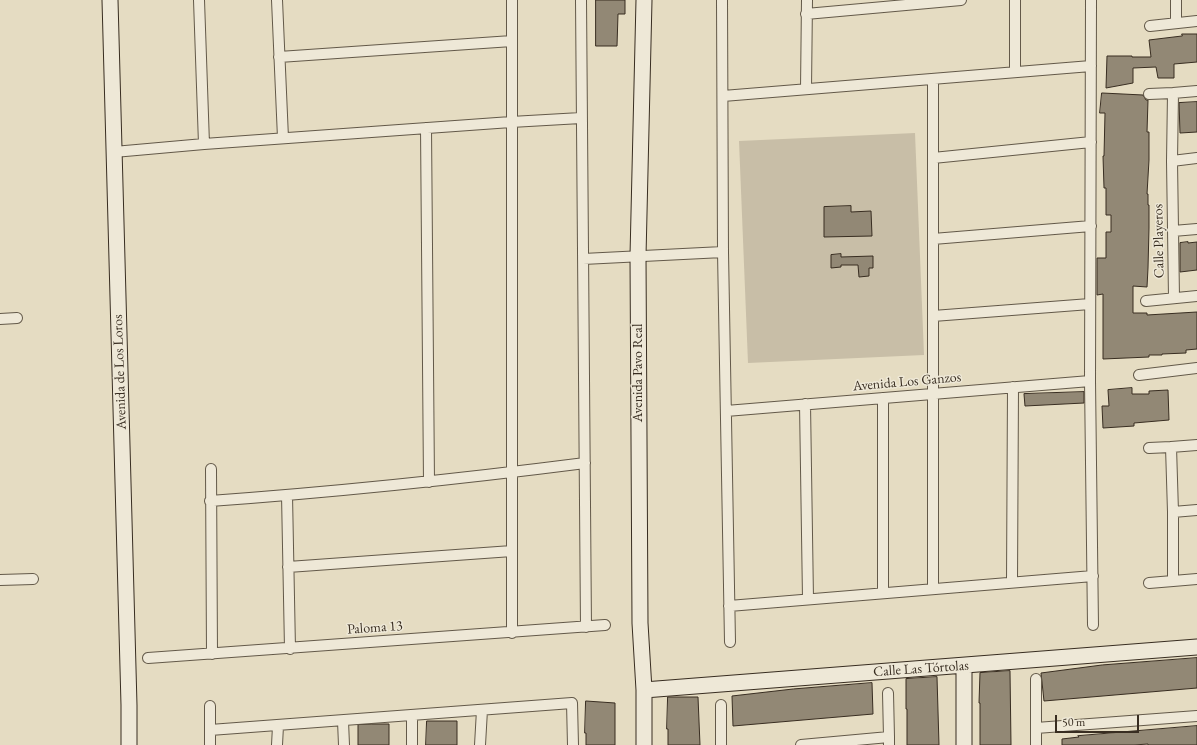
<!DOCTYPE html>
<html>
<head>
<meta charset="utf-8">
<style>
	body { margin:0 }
	#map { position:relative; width:1197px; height:745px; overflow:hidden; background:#e5dcc2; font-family:"EB Garamond",serif }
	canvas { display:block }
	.scale { position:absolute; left:1055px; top:715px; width:84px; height:18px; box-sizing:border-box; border:2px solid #382d21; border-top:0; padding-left:5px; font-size:12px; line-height:14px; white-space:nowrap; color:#382d21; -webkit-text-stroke:3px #eee8d7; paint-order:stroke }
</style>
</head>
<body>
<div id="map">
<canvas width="1197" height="745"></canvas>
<div class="scale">50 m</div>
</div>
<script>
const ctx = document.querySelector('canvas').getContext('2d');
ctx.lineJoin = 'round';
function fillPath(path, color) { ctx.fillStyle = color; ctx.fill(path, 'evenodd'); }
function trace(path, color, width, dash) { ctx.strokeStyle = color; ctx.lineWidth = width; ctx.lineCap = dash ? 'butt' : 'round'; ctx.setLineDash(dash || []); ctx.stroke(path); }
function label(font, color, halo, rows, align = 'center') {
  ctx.font = font + ' "EB Garamond",serif'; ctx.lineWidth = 3; ctx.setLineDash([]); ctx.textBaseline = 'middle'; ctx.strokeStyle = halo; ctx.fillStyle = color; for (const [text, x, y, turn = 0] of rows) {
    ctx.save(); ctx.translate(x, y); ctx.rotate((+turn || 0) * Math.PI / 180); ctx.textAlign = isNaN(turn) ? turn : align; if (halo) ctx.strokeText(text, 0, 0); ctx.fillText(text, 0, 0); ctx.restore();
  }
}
const green = new Path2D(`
	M915,133L924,355L748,363L739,141Z`);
const building = new Path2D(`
	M596,0H625V14H618L617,46H596Z
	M1182,34H1197V62L1174,64V78H1158L1156,67L1133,68V83L1106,88L1107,56H1132V57H1151L1149,40L1182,36Z
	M1102,93L1143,95L1146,100H1148L1147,132H1149V160L1147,194H1148V205H1149V228L1148,268L1147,287L1133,286V313H1147V315L1197,312V349L1186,350V353L1162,354V355H1149V357L1103,359V294L1097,295V258H1106V232H1111V215H1106V188H1104L1103,156H1104L1105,113H1100Z
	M1197,102V132L1180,133L1179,103Z
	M851,206V212L871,211L872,236L824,237V207Z
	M1188,242V243L1197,242V270L1180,272V243Z
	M841,254V257L873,256V268H869V276L859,277L858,265H841V267L831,268V255Z
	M1132,388V394H1149V391L1168,390L1169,420L1134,423V426L1103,428L1102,406H1109L1108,390Z
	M1084,392V403L1025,406L1024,394Z
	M1197,658V688L1044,701L1041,673L1102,665Z
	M1010,671L1011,745H980V703H979L980,673Z
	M937,677L939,745H907V709H906V679Z
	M872,683L873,714L733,726L732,696L793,689Z
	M668,697H698L700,745H668V729H667Z
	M586,701L615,703V745H586V733H585Z
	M427,721H457V745H426Z
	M372,724H389V745H358V725Z
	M1197,726V745H1148V744L1134,745H1062V739L1079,737L1078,736Z`);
const street = new Path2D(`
	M199,0L204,144
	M277,0L283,138
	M581,0L586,627
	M722,0L723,252L730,642
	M1091,0L1090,381L1093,625
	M806,14L961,0
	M1176,23V0
	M1150,26L1197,21
	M279,57L512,41
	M1015,72V0
	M806,89L807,0
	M1173,93L1172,161L1174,298
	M1149,94L1173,93L1197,91
	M723,96L1091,66
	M426,128L429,482
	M114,152L204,144L511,122L581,118
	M933,158L1091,142
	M1172,161L1197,158
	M1173,231L1197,229
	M933,239L1091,226
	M583,259L723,252
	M1146,301L1197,296
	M933,316L1090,304
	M0,319L17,318
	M1139,375L1197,368
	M883,398V593
	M805,404L808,599
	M726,411L1090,381
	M1197,445L1171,447L1173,512V581L1197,579
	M1149,448L1171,447
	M211,469L212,654
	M287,495L290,649
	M210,501C335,492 460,479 585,463
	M1173,512L1197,510
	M288,567L512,551
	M0,580L33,579
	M1012,582L1013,387
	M1149,583L1173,581
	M933,589V79
	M729,606L1093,576
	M512,633V0
	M148,658L605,625
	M888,693L889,737
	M412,715V745
	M343,721L344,745
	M1036,728V679
	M210,730L572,703L573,745
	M210,745V706
	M277,745L278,726
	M480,745L482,710
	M721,745V705
	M801,745L889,737V745
	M1036,745V728L1197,716`);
const secondary = new Path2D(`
	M110,0L129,705V745
	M644,0L638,256L640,623L644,690V745
	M644,690L1197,647
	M964,745V666`);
const streetNames = [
	["Calle Playeros",1159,241,-91],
	["Avenida de Los Loros",120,372,-92],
	["Avenida Pavo Real",638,373,-90],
	["Avenida Los Ganzos",907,382,-5],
	["Paloma 13",375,628,-4],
	["Calle Las Tórtolas",921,669,-4]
];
fillPath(green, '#c8bea7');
fillPath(building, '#928875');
trace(building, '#382d21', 1);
trace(street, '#635949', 12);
trace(secondary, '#382d21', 17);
trace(street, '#eee8d7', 10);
trace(secondary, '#eee8d7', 15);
label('14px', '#382d21', '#eee8d7', streetNames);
</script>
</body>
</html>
